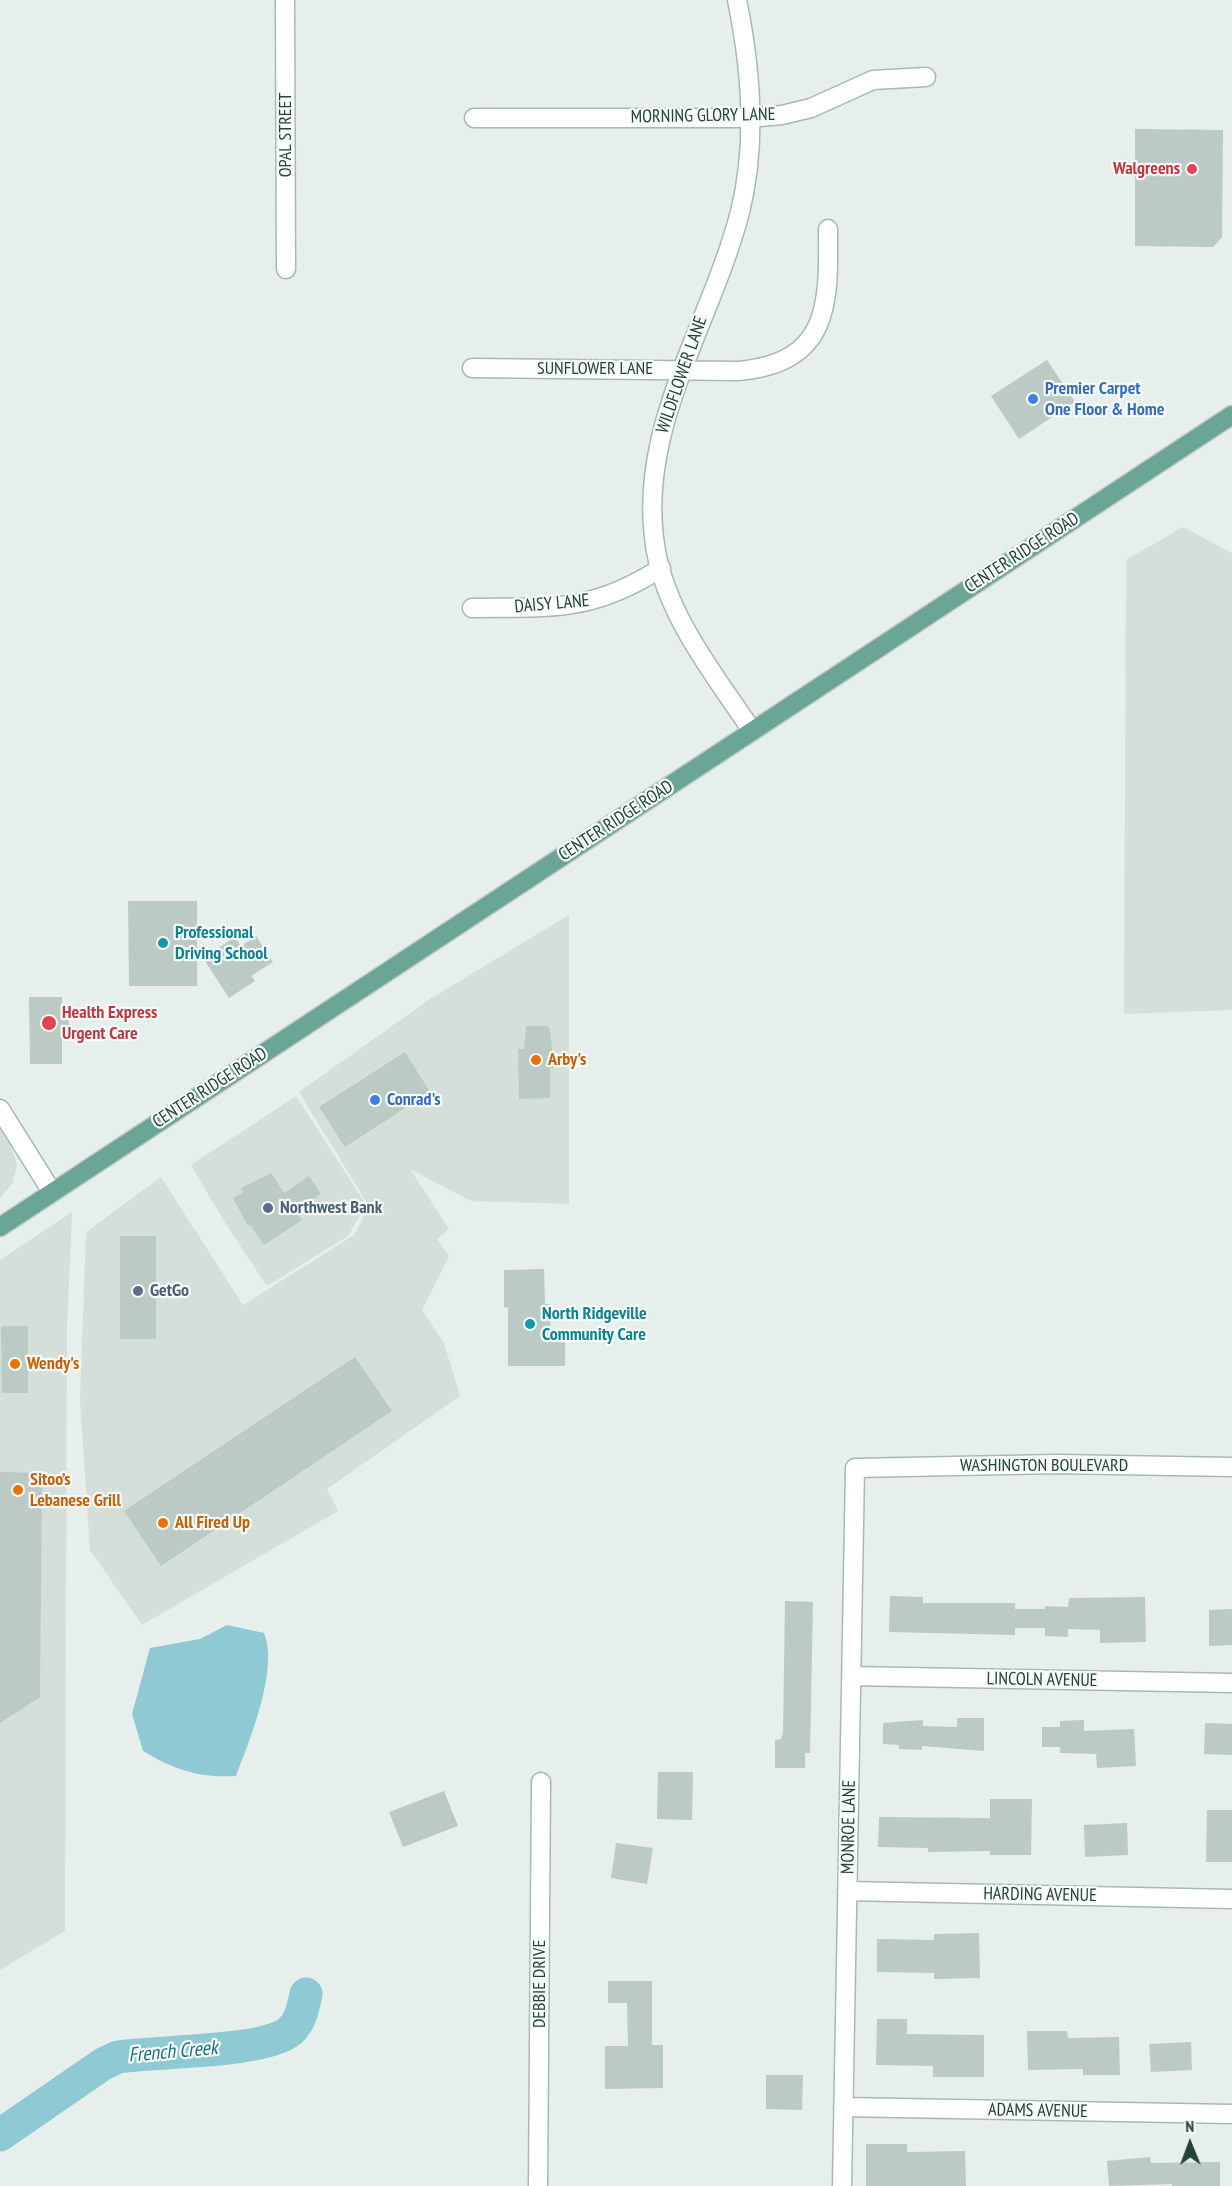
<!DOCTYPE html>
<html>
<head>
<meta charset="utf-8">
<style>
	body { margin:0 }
	#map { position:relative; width:1232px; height:2186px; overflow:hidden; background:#e6efeb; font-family:"PT Sans Narrow",sans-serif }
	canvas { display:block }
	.north { position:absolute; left:1160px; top:2114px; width:60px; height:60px; -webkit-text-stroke:4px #f7fbf9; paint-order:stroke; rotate:359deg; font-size:16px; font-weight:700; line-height:24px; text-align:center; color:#24423a }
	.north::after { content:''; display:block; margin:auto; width:21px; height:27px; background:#24423a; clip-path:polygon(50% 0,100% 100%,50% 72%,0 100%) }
</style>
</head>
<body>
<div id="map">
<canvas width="1232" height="2186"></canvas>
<div class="north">N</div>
</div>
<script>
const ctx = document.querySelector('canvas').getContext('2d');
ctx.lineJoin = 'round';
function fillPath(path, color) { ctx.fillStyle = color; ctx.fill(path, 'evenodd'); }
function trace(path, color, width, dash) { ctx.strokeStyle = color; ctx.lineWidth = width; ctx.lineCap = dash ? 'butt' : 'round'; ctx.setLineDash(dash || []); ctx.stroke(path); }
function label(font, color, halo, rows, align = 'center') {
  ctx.font = font + ' "PT Sans Narrow",sans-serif'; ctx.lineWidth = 4.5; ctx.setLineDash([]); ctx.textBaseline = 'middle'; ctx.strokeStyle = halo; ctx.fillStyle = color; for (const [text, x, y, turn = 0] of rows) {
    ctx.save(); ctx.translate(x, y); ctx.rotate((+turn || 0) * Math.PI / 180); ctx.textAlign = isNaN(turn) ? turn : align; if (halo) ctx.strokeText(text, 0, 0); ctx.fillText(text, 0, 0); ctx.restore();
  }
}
const built = new Path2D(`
	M1183,527L1232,553V1010L1124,1014L1126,560Z
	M569,915V1204L471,1201L410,1169L449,1229L437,1239L449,1256L422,1310L444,1343L460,1396L327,1489L338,1511L142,1625L90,1550L80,1400L86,1232L161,1177L243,1305L354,1235L369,1206L299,1092L430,999Z
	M296,1096L366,1205L348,1236L267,1286L224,1221L191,1165Z
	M0,1126L9,1141L17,1164L13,1183L0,1198Z
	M72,1212L67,1327L65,1931L0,1970V1260Z`);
const water = new Path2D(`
	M227,1625L264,1633C279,1668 250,1740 236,1776C199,1778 175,1770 143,1751L132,1714L150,1648L200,1639Z`);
const river = new Path2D(`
	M0,2135L103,2064L118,2057C157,2051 264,2053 290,2031C301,2021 303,2008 306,1994`);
const building = new Path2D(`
	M1135,129L1223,130L1222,237L1213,247L1135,246Z
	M1047,360L1075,402L1019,439L991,396Z
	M128,901H197V986H129Z
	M256,936L273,962L251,976L255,981L229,998L203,958L235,937L241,946Z
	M29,997H62V1009H69V1037H62V1064H30Z
	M526,1026H547L550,1029L554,1068H550V1098L519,1099L518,1049H524Z
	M405,1052L430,1092L345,1147L319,1107Z
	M271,1173L284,1193L309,1176L321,1194L296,1211L302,1220L264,1245L250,1225L248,1226L233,1198L243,1192L241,1188Z
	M120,1236H156V1339H120Z
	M544,1269L545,1304H550L551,1340H565V1366H508V1307L504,1308V1270Z
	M1,1326H28V1393H2Z
	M355,1357L392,1411L161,1566L124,1511Z
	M0,1472L42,1473L40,1697L0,1723Z
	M890,1596L923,1597V1603H1015V1609H1045V1606L1068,1607L1069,1598L1145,1597L1146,1642L1100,1643V1630L1068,1629V1637L1045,1636V1628H1015V1635L889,1632Z
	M785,1601L813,1602L810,1753H805V1768H775V1740L781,1739L783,1733Z
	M1232,1609V1645L1209,1646V1610Z
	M957,1718H984V1751L922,1746V1750L899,1749V1745L883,1744V1723L923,1720V1726L957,1727Z
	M1084,1720V1731L1134,1729L1136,1766L1097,1768L1096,1754L1060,1753V1747H1042V1727H1060V1721Z
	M1205,1723L1232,1724V1755L1204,1754Z
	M658,1772H693L692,1820L657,1819Z
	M444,1791L458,1826L403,1847L389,1812Z
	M990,1799H1032L1031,1855H990V1851L928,1852V1848L878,1847L879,1817L990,1818Z
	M1207,1810H1232V1862H1206Z
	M1127,1823L1128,1855L1085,1857L1084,1825Z
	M616,1843L653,1848L647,1884L611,1878Z
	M979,1933L980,1978L934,1979V1973L877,1972V1939L934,1940V1934Z
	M608,1981H652V2045H663V2088L605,2089V2046H628L627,2003H608Z
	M877,2019H907V2034L984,2035V2077H933V2066L876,2065Z
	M1027,2031H1067L1068,2038L1119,2037L1120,2075H1083V2069L1028,2070Z
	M1191,2042L1192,2070L1151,2072L1149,2044Z
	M766,2075H803L802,2110L766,2109Z
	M866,2144H907V2152L965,2151L966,2186H866Z
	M1150,2157L1151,2163L1220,2162V2186H1172V2184L1109,2186L1107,2161Z`);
const minor = new Path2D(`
	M285,0L286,269
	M737,0C751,68 757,144 740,212C710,328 630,437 658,561C673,624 717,678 752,731
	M474,118H749L782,115L811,108L873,80L926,77
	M472,368L738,371C830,363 829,304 828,229
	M472,608C551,607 591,613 661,568
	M0,1109L52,1192
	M851,1676L1232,1683
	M847,1891L1232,1899
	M843,2107L1232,2114
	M538,2186L541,1782
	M842,2186L855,1468L1057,1464L1232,1467`);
const primary = new Path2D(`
	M0,1227L1232,415`);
const markers = [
	[1192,169,6,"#e0444e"],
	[1033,399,6,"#3f7fe0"],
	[163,943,6,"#0f9aa8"],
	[49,1023,8,"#e0444e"],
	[536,1060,6,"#e8710a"],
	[375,1100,6,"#3f7fe0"],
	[268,1208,6,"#5c6f8a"],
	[138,1291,6,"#5c6f8a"],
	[530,1324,6,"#0f9aa8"],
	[15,1364,6,"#e8710a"],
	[18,1490,6,"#e8710a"],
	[163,1523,6,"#e8710a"]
];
const streetNames = [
	["MORNING GLORY LANE",703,116,-1],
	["OPAL STREET",286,135,-90],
	["SUNFLOWER LANE",595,369],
	["WILDFLOWER LANE",682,375,-71],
	["CENTER RIDGE ROAD",1022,553,-33],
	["DAISY LANE",552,604,-5],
	["CENTER RIDGE ROAD",616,821,-33],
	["CENTER RIDGE ROAD",210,1088,-33],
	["WASHINGTON BOULEVARD",1044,1466],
	["LINCOLN AVENUE",1042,1680,1],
	["MONROE LANE",849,1827,-89],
	["HARDING AVENUE",1040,1895,1],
	["DEBBIE DRIVE",540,1984,-90],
	["ADAMS AVENUE",1038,2111,1]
];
const healthNames = [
	["Walgreens",1180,169],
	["Health Express",62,1013,"left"],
	["Urgent Care",62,1034,"left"]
];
const shopNames = [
	["Premier Carpet",1045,389],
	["One Floor & Home",1045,410],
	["Conrad's",387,1100]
];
const cultureNames = [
	["Professional",175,933],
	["Driving School",175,954],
	["North Ridgeville",542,1314],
	["Community Care",542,1335]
];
const foodNames = [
	["Arby's",548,1060],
	["Wendy's",27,1364],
	["Sitoo’s",30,1480],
	["Lebanese Grill",30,1501],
	["All Fired Up",175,1523]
];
const serviceNames = [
	["Northwest Bank",280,1208],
	["GetGo",150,1291]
];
const waterNames = [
	["French Creek",173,2052,-5]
];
fillPath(built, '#d4dfda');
fillPath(water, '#8ec9d4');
trace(river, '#8ec9d4', 33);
fillPath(building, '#bbcac4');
trace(minor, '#a8b8b2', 21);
trace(primary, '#c2cac8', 21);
trace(minor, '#fff', 18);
trace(primary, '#6aa596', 18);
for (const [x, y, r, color] of markers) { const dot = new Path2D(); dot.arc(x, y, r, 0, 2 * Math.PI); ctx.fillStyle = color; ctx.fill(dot); trace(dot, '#f7fbf9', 2); }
label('18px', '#24423a', '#f7fbf9', streetNames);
label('bold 18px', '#be3a42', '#f7fbf9', healthNames, 'right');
label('bold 18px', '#366cbe', '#f7fbf9', shopNames, 'left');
label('bold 18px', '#0d838f', '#f7fbf9', cultureNames, 'left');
label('bold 18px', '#c56008', '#f7fbf9', foodNames, 'left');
label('bold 18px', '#4e5e75', '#f7fbf9', serviceNames, 'left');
label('italic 20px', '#1c6f80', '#f7fbf9', waterNames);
</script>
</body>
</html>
